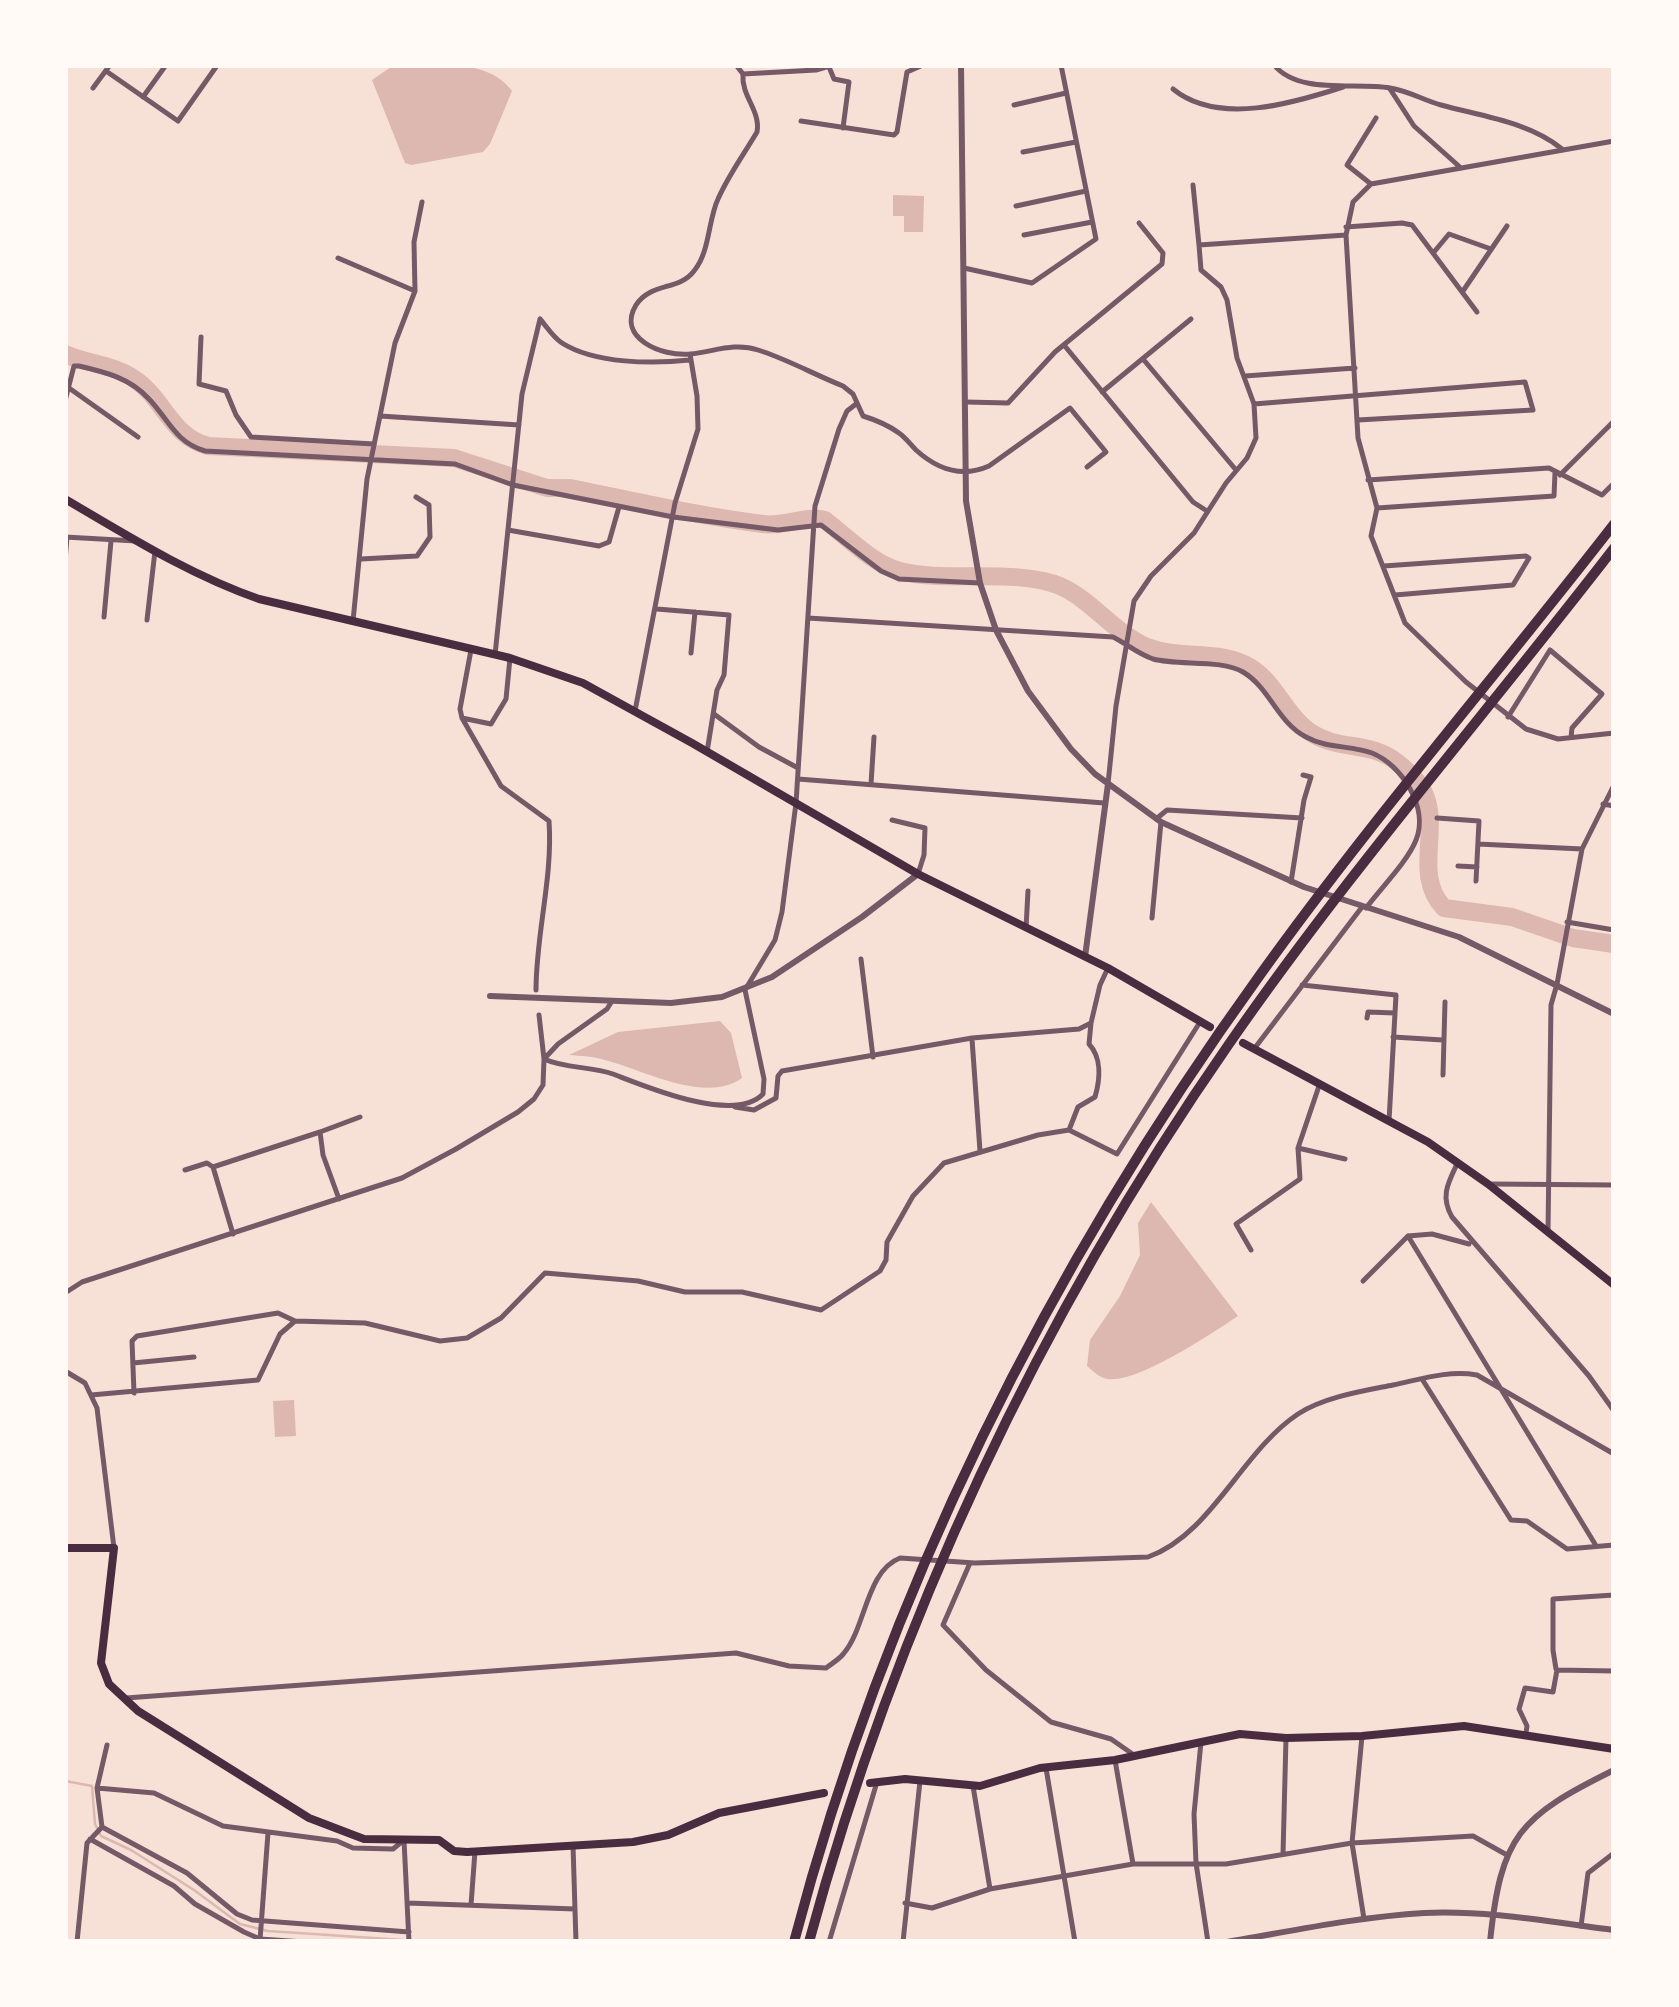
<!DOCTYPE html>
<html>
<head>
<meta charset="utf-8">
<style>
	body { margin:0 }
	#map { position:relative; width:1679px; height:2007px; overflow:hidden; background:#f7e1d7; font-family:"Roboto Condensed",sans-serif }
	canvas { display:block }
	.frame { position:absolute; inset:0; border:68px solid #fffaf5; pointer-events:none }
</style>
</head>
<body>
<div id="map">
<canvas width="1679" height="2007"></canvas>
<div class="frame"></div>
</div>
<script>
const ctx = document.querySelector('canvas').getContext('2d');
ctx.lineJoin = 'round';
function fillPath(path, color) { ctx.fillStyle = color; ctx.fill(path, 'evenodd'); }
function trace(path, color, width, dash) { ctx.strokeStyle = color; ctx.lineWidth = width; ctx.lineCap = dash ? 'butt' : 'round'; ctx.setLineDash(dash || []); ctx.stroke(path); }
const water = new Path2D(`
	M394,65C433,65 487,57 512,91L490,144L483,152L411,165L405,163L372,80Z
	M893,195L924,196L923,232H904V216H893Z
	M720,1021L731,1033L742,1078C704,1105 640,1068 601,1059C591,1056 580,1056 569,1055L618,1032Z
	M1151,1202L1238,1316C1211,1334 1138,1383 1108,1379C1100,1378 1094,1372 1087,1366L1090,1340L1120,1296L1140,1255L1138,1223Z
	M294,1400L296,1436L275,1437L273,1401Z`);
const stream = new Path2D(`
	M65,1781L92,1786L95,1824L101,1836L131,1850L194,1890L240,1924L268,1931L434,1942`);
const river = new Path2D(`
	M65,354C87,364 112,364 133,378C164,398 170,436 208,446L454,458L547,488H570C634,501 698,516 763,524C784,527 805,515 825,520C847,537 873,564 900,571C944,583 1017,568 1060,586C1092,600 1114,633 1147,647C1178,659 1215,650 1244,664C1275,678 1284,716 1313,734C1341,751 1372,741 1398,763C1407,770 1418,780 1423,791C1442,827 1412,875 1444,908L1512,917L1573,938L1614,944`);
const minor = new Path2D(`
	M736,65L743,74C741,96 761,111 757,132C744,154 728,176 718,199C708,220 710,252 694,271C679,291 651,282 636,305C616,338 662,357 690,354C713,352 734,342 758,350C787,359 815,375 843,386L853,394L863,416C876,420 888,425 899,433C906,438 910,444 916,450C938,470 962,478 989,466L1070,408L1106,452L1087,467
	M1274,65C1299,95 1354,82 1390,88C1409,91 1423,100 1441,105C1481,116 1529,122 1562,149
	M829,67L834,79L849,82L843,128
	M106,71L178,121L216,67L214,65
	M743,74L816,70L833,65
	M93,88L110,65
	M1173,89C1218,126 1294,103 1343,87
	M1390,89L1414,126L1461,168
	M143,97L166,65
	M1014,105L1066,93
	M801,121L894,135L897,132L907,72L923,65
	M1614,141L1371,184L1353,202L1346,235L1358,438L1377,508L1371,536L1405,623L1466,682L1526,729L1558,739L1614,733
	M1023,152L1076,142
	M1371,184L1347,165L1376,118
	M1193,185L1199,245
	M1016,206L1086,191
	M1346,227L1402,223L1412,225L1477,312
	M1024,235L1092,222
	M1434,252L1449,234L1491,249
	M338,258L415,291
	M964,268L1032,283L1096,239L1061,65
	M1463,291L1507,226
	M540,319C547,327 553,337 562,343C595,364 653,364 690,360
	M201,337L199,384L226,391L236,415L251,437L374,444
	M1064,345L1193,502L1207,511
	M1143,359L1236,470
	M1245,376L1355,368
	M69,388L138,437
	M1102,392L1191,319
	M65,401L74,366H79C105,372 130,378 149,399C169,420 175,442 205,451L455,464L513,485L673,517L778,530L821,525L881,571L899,579L980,583
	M966,402L1008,403L1055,352L1162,264L1163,253L1139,223
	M1254,404L1525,382L1533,410L1358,420
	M380,416L519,425
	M1560,475L1614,421
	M1368,480L1549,468L1602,495L1614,483
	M1377,508L1554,496L1555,473
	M508,530L599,546L609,542L619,507
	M65,537L136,541
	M361,559L417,556L430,537L429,505L416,497
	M65,561L67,537
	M1384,566L1526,556L1529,558L1513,585L1395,595
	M657,609L729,615L724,675L717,690L707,752
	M104,617L111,541
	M808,618L1113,637C1127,644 1138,654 1153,659C1179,666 1221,659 1243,672C1270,688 1277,722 1306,737C1328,749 1350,745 1372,753C1402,765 1429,808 1416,840C1408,861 1380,889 1366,908
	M147,620L155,551
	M353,621L367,479L395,343L415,291L414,242L422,202
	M471,650L460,709L462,718L501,786L549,821C553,878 536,933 536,990
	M691,653L695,612
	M495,655L522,394L540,319
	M635,711L675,503L698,429L697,396L690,354
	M714,714L759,747L798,768
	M1508,717L1550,650L1602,694L1572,728L1571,737
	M462,718L491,724L506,699L510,658
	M798,779L1104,803
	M871,784L874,737
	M1108,784L1116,706L1134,601L1151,576L1194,533L1226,483L1247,458L1256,438L1254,404L1237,358L1227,300L1221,287L1201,270L1199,245L1346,235
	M1603,804L1614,806
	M1437,818L1479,821L1476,881
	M1156,819L1167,810L1302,818
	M892,820L925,828L924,855L918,874
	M1478,844L1582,849
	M1458,866L1477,867
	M1291,882L1304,800L1311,777L1303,775
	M1152,918L1161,822
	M1567,922L1614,930
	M1026,928L1028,891
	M861,959L873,1057
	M1302,985L1396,995L1395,1013
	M1367,1018L1368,1012L1395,1013L1389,1121
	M1091,1023L1089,1044C1102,1058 1100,1080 1095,1097L1078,1107L1069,1130L1117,1154L1200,1022
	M1393,1037L1443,1040
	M972,1039L980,1151
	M1254,1049L1362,907
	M544,1059C566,1069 591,1066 613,1074C647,1087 734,1124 763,1094L764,1079L745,990L775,940L782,912L796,803L815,506L839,429L847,411L856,404
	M544,1059L558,1044L607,1009L612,1001
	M1443,1075L1445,1002
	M1320,1083L1298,1148L1345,1159
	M735,1107L754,1110L776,1098L778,1076L782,1071L972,1038L1079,1029L1091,1023L1100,985L1107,970
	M1458,1162C1448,1183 1440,1196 1452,1217L1589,1376L1614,1411
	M185,1170L207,1163L213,1167
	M1491,1184L1614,1185
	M339,1199L323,1155L320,1132L360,1117
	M1548,1232L1551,1005L1557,984L1582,849L1614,785
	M233,1234L213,1167L320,1132
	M1408,1236L1595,1544
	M1251,1250L1236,1224L1300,1179L1298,1148
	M1363,1281L1408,1236L1432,1234L1469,1244
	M65,1293L82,1282L402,1178L456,1149L518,1112L534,1099L543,1085L544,1059L539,1015
	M133,1363L194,1357
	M65,1371L85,1383L97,1408L114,1548
	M1422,1379L1511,1520L1527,1521L1567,1549L1614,1545
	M134,1393L132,1341L137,1336L278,1313L295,1321
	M91,1395L258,1380L280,1334L295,1321L365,1323L440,1341L467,1338L501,1318L545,1273L638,1281L685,1292H742L821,1310L880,1271L886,1260L887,1242L913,1196L944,1163L1038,1135L1069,1130
	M970,1563L943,1625L986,1670L1051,1722L1111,1739L1134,1755
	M1556,1669L1553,1650V1599L1614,1595
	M126,1698L736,1653L789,1666L826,1668C831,1664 840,1659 844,1653C866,1627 866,1571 900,1558L975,1563L1148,1557C1211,1535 1242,1451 1298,1414C1324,1397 1363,1391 1393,1385C1422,1379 1448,1370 1477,1375L1614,1454
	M1526,1733L1527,1726L1519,1709L1525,1688L1553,1692L1557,1670L1614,1671
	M1362,1736L1352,1843L1364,1919
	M1201,1742L1194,1814L1196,1863L1208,1942
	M1115,1760L1133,1864
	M1046,1768L1075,1942
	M973,1786L990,1889
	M97,1788L107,1745
	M102,1827L187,1873L237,1914L252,1920L409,1932
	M90,1839L174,1886L195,1904L244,1932L260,1939L304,1942
	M404,1840L409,1942
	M573,1845L576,1942
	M1283,1854L1286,1738
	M407,1903L575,1909
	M905,1903L932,1908L990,1889L1133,1864H1226L1352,1843L1473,1836L1507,1855
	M471,1905L475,1851
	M1581,1926L1588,1873L1614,1853
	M260,1940L268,1833
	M77,1942L87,1843L102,1827L97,1788L154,1793L223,1826L337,1841L353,1848L393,1849L404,1840
	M829,1942L877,1782
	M903,1942L920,1781`);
const tertiary = new Path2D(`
	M961,65L966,501L980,583L996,630L1028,691L1071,749L1095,774L1161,822L1304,887L1459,937L1614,1014
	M1085,957L1108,784
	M490,996L671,1003L722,997L772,977L862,917L918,874
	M1227,1942C1292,1931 1357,1917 1424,1913C1487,1910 1551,1922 1614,1930
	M1490,1942C1501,1835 1519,1817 1614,1770`);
const secondary = new Path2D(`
	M65,499C128,536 190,575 259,599L510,658L583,683L692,743L918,874L1108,968L1210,1027
	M1243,1043L1428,1142L1488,1184L1614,1285
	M65,1548H114L101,1663L109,1684L138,1711L309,1818L364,1839L439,1840L454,1851L467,1852L633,1842L668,1835L719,1813L824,1793
	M870,1783L905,1779L980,1786L1040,1768L1115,1760L1240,1734L1286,1738L1362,1736L1464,1726L1614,1749`);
const motorway = new Path2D(`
	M794,1942C886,1592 1049,1267 1260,975C1371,820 1497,675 1614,524
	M809,1942C896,1621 1039,1317 1229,1044C1348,872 1486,714 1614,548`);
fillPath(water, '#dcb8b0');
trace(stream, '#dcb8b0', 2.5);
trace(river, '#dcb8b0', 18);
trace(minor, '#755966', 5);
trace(tertiary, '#755966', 6);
trace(secondary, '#4a2c40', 8);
trace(motorway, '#4a2c40', 10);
</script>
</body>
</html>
